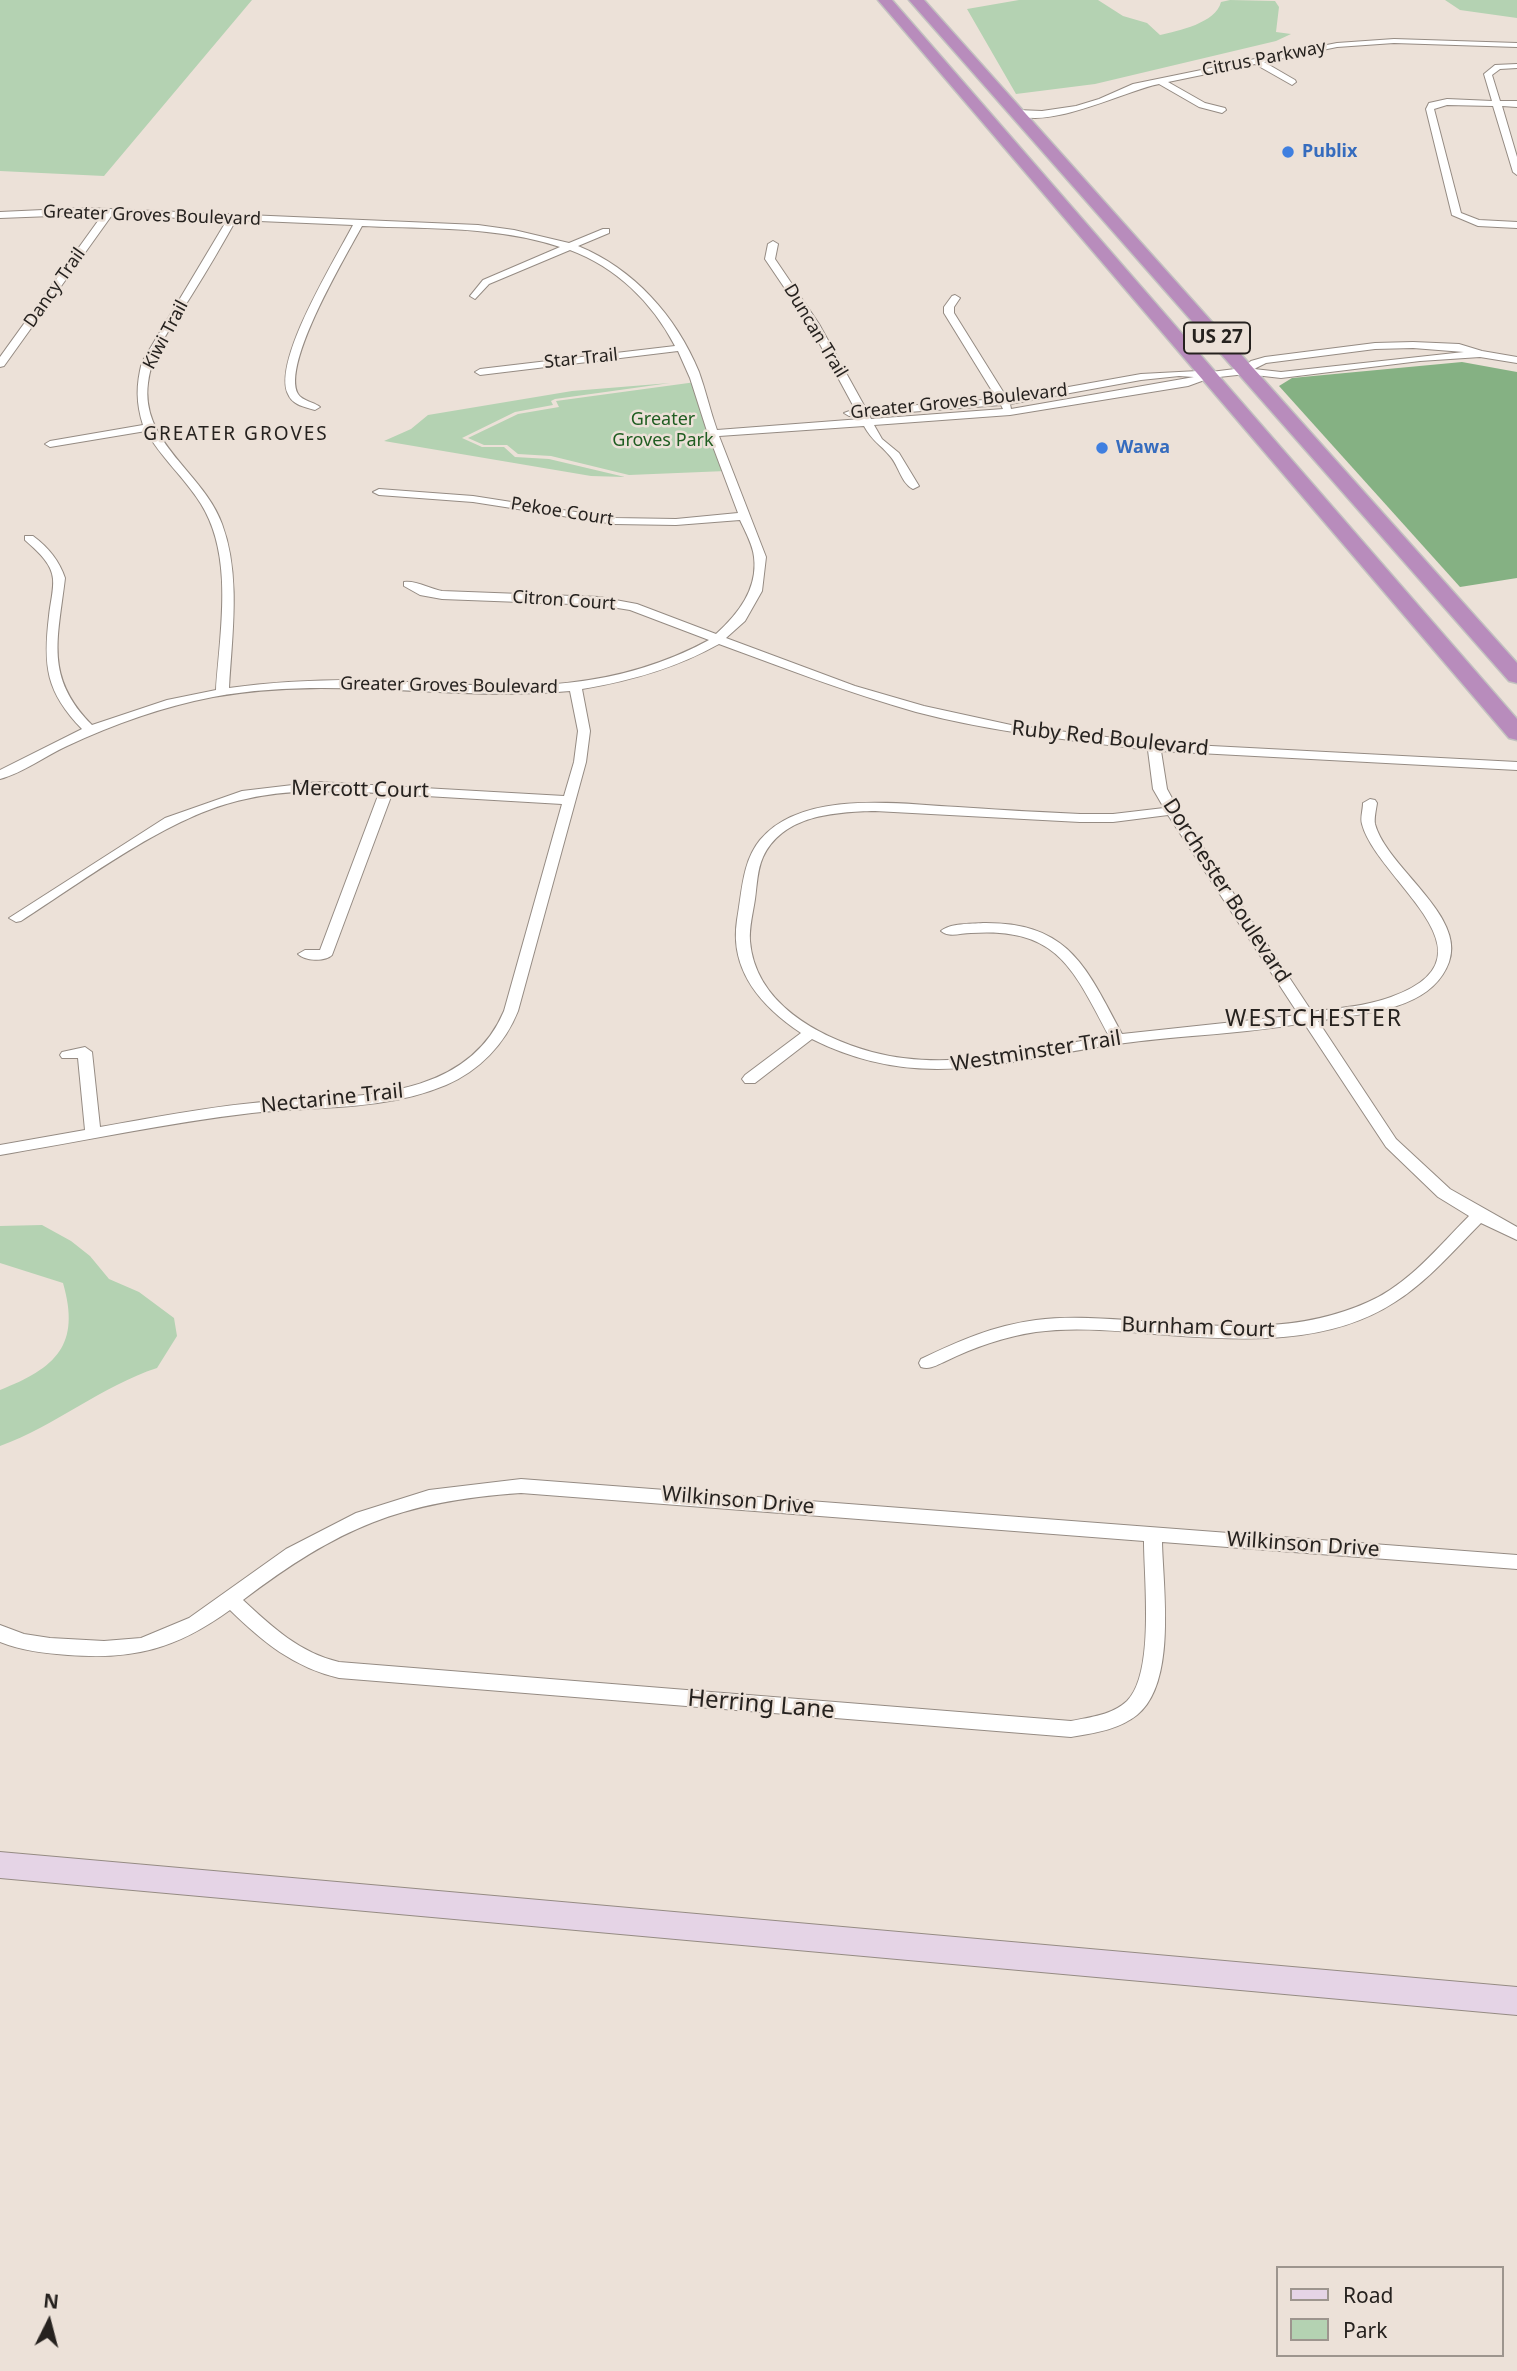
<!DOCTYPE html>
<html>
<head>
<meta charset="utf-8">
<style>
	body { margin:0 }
	#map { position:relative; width:1517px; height:2371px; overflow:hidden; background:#ece1d8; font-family:"Noto Sans",sans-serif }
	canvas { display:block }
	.legend { position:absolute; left:1276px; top:2266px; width:228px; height:91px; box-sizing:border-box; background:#ece1d8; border:2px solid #9d958e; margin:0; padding:9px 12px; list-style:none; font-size:21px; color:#26221f }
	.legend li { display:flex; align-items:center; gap:14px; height:35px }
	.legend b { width:35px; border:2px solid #9d958e }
	.north { position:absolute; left:14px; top:2287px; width:70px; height:70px; -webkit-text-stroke:5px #ece1d8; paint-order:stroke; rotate:6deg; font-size:19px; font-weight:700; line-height:28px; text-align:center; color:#26221f }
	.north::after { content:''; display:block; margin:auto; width:24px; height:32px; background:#26221f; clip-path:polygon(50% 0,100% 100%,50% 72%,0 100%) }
</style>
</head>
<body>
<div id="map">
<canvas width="1517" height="2371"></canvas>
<ul class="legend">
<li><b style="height:9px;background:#e5d4e6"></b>Road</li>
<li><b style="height:19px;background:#b4d2b2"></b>Park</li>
</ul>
<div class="north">N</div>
</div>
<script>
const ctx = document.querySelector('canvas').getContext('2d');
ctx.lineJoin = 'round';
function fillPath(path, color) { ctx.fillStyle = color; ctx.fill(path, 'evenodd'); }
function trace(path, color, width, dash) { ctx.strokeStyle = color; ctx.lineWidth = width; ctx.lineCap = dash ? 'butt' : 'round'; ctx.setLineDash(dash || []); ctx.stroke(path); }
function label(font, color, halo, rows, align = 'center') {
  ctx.font = font + ' "Noto Sans",sans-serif'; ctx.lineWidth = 5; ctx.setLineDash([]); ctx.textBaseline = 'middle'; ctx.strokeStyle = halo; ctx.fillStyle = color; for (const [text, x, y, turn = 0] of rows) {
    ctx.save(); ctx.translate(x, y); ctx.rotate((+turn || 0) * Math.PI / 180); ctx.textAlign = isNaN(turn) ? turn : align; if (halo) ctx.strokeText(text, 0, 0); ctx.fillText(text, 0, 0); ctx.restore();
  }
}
const green = new Path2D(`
	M0,0H252L104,176L0,171Z
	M1019,0H1098L1123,16L1147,23L1160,35C1178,31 1216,23 1221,2L1230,0L1275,1L1279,7L1276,32L1291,34L1276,41L1095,84L1016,94L967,9Z
	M1445,0H1517V18L1460,10Z
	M696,382L726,471L629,475L551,456L518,454L507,445H484L468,438L518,414L559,407L556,401Z
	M670,383L555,399L551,401L553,405L515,412L462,438L482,447H504L515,457L549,459L625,477L591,476L384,441L411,429L428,415L572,391Z
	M42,1225L71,1241L90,1256L109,1279L139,1292L174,1318L177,1336L157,1368C102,1386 55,1426 0,1446V1390C56,1368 81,1345 63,1283L0,1263V1226Z`);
const forest = new Path2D(`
	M1462,362L1517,372V578L1460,587L1279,386L1292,378Z`);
const minor = new Path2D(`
	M1394,39L1517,43V47L1394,43L1337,47L1264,62L1295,80L1296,82L1292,85L1255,64L1168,82L1205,103L1225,108L1226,110L1222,113L1199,107L1159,84C1124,91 1045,132 1013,113L1017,110L1042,111L1076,106L1099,99L1133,84L1255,59L1337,43Z
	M1517,64V68L1500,69L1492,75L1500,101H1517V107L1502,106L1517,157V175L1513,172L1493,106L1447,105L1434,109L1461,213L1479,220L1517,222V228L1478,226L1452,215L1426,109L1429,103L1447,99L1492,101L1484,74L1495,65Z
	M86,208L478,225L514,230L569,243L603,229H609V233L578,246C634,269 676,316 699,372C706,391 710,411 717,430L861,419L859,416H849L844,413L855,409L809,324L765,259L768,244L773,241L778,244L775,259L819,324L866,409L997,399L944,313V307L952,296L955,295L960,298L954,307V313L1007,398L1141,374L1198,371L1203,373L1243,368L1251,361L1265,357L1375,343L1413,342L1459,344L1482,351L1517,357V363L1480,357L1420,361L1281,378L1246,374L1210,378L1188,386L1010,415L874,425L882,439L899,453L919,486L913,489C901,483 899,466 890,456C880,444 872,441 864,426L719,436L766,557L762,591L745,621L726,638L855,686L924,706L1011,725L1154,743L1517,762V770L1161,751L1167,789L1179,811L1312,1012C1338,1008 1367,1006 1391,997C1506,956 1377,881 1362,824C1360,818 1363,810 1363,803L1370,799L1375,800L1377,803C1376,810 1374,818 1375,824C1387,868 1466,915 1449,962C1431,1012 1361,1013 1318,1021L1396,1139L1450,1189L1517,1227V1240L1481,1223C1454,1250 1428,1281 1395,1302C1329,1345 1244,1341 1168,1335C1125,1332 1079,1326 1036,1332C1003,1337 975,1347 946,1361C937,1365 930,1370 921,1367L919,1363L921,1359C961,1340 992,1326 1036,1320C1066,1316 1097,1318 1127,1320C1209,1325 1290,1337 1368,1302C1408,1285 1439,1246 1469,1216L1438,1197L1386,1147L1304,1023C1245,1034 1184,1035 1125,1043C1012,1058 923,1095 812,1039L755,1083H745L742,1079L745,1075L801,1033C762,1007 729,971 737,920C742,893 742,862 760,840C802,789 900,804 958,807C999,810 1039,812 1080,814H1113L1164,808L1153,789L1148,750C1070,740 992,732 916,712C849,693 784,668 719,644C676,668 631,681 582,689L590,731L586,762L518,1011C505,1044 479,1071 446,1085C384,1111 317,1106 252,1113C166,1123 84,1141 0,1155V1145L85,1130L78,1058H62L60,1055L62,1052L85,1047L92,1052L100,1127C151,1118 202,1108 253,1103C339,1094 463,1108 504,1011L562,804L392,794L332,955C325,962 305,961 298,954L305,950H320L379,793C334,791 290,789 246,799C171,814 85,880 21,921L16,922L9,918L165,818L242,791L318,782L564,796L574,762L578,731L570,691C451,702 332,675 213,697C162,707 114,724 67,746C45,756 23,773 0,779V770L82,729C46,692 43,666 49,616C50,604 54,590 53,579C52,563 36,550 25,540V536H33C48,547 59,560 65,578C58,639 44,677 92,725L167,700L216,690C220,631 234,557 201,504C185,478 161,458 146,431L50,447L45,444L50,441L143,425C136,403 136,385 142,362L227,220L112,215L4,366L0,367V357L103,214L0,218V212ZM236,220L353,225C336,258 272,361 288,394C292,405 305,407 315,410L320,407C314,402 302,401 298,394C281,364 346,256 362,226C428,229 497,226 560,247L483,280L470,296L475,299L489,284L570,250C616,267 652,302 675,346L480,369L475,372L480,375L678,351L690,378L706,428L738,513L676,519L614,518L473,496L379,489L373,492L379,495L473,502L614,524L676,525L740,520C745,531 753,545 754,557C758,589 738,614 716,634L637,604L599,597L442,591C430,589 416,580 404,582V586L420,595L442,599L599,605L630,610L709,640C590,704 484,683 356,680C313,680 271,682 229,688C232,635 241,575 222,524C204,473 140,443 148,383C152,349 176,321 193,293C208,269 222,245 236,220ZM1413,348L1464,352L1281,372L1254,369L1266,363L1375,349ZM1179,376L1194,377L1011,409L1010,404L1141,380ZM1001,405L1003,409L871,419L869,415ZM875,811L1080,822H1113L1168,815L1299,1015L1122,1034C1086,967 1069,922 983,923C971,924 950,923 941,931C949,938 961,933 971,933C1058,927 1073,969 1109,1036C1031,1049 950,1073 872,1052C818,1037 755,1003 750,941C749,927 753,913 755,899C757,885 757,870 763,857C783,815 834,812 875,811Z
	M521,1479L1517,1555V1569L1162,1542C1163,1588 1177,1683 1137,1715C1118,1730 1094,1733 1071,1737L339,1678C293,1667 263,1642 230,1610C176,1649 134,1660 68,1655C45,1653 22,1651 0,1642V1625L24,1634L50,1638L104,1641L141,1638L189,1618L286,1549L356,1513L429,1490ZM521,1493L1144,1541C1144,1580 1155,1673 1127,1701C1112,1715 1091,1717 1071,1721L339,1662C300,1653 272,1627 243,1600C338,1528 401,1501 521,1493Z`);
const secondary = new Path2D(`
	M0,1852L1517,1987V2015L0,1878Z`);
const trunk = new Path2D(`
	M878,0H892L1517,719V740L1509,738Z
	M909,0H924L1517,663V683L1509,681Z`);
const markers = [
	[1288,152,7,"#3f7fe0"],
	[1102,448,7,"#3f7fe0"]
];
const farStreetnames = [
	["Citrus Parkway",1264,59,-11],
	["Greater Groves Boulevard",152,216,2],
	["Dancy Trail",55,288,-55],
	["Duncan Trail",815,331,59],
	["Kiwi Trail",166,335,-62],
	["Star Trail",581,359,-6],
	["Greater Groves Boulevard",959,402,-6],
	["Pekoe Court",562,512,9],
	["Citron Court",564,601,4],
	["Greater Groves Boulevard",449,686,1]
];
const farShopnames = [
	["Publix",1302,152],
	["Wawa",1116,448]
];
const farParknames = [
	["Greater",663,420],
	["Groves Park",663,441]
];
const shields = [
	[1217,338,66]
];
const shieldNames = [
	["US 27",1217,338]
];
const farNeighbourhoodnames = [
	["GREATER GROVES",236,435]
];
const streetNames = [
	["Ruby Red Boulevard",1110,739,6],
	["Mercott Court",360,790,1],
	["Dorchester Boulevard",1226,891,57],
	["Westminster Trail",1036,1052,-9],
	["Nectarine Trail",332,1099,-6],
	["Burnham Court",1198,1328,2],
	["Wilkinson Drive",738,1501,5],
	["Wilkinson Drive",1303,1545,4]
];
const neighbourhoodNames = [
	["WESTCHESTER",1314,1019]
];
const nearStreetnames = [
	["Herring Lane",761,1705,5]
];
fillPath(green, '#b4d2b2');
fillPath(forest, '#85b183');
trace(minor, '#958b83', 2);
trace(secondary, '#958b83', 2);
trace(trunk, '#c2c1c0', 3);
fillPath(minor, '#fff');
fillPath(secondary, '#e5d4e6');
fillPath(trunk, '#b88cbc');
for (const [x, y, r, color] of markers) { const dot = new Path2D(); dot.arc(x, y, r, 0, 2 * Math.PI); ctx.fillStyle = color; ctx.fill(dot); trace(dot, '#ece1d8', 2.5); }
label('18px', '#26221f', '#ece1d8', farStreetnames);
label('bold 18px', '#366cbe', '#ece1d8', farShopnames, 'left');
label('18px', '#1f5d21', '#ece1d8', farParknames);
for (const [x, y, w] of shields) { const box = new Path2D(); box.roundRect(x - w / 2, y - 15.5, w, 31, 5); ctx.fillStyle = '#ece1d8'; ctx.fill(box); trace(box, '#26221f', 2); }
label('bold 19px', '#26221f', null, shieldNames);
ctx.letterSpacing = '2px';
label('19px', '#26221f', '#ece1d8', farNeighbourhoodnames);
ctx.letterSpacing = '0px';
label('21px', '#26221f', '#ece1d8', streetNames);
ctx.letterSpacing = '2px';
label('23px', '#26221f', '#ece1d8', neighbourhoodNames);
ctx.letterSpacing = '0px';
label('24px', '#26221f', '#ece1d8', nearStreetnames);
</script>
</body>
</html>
